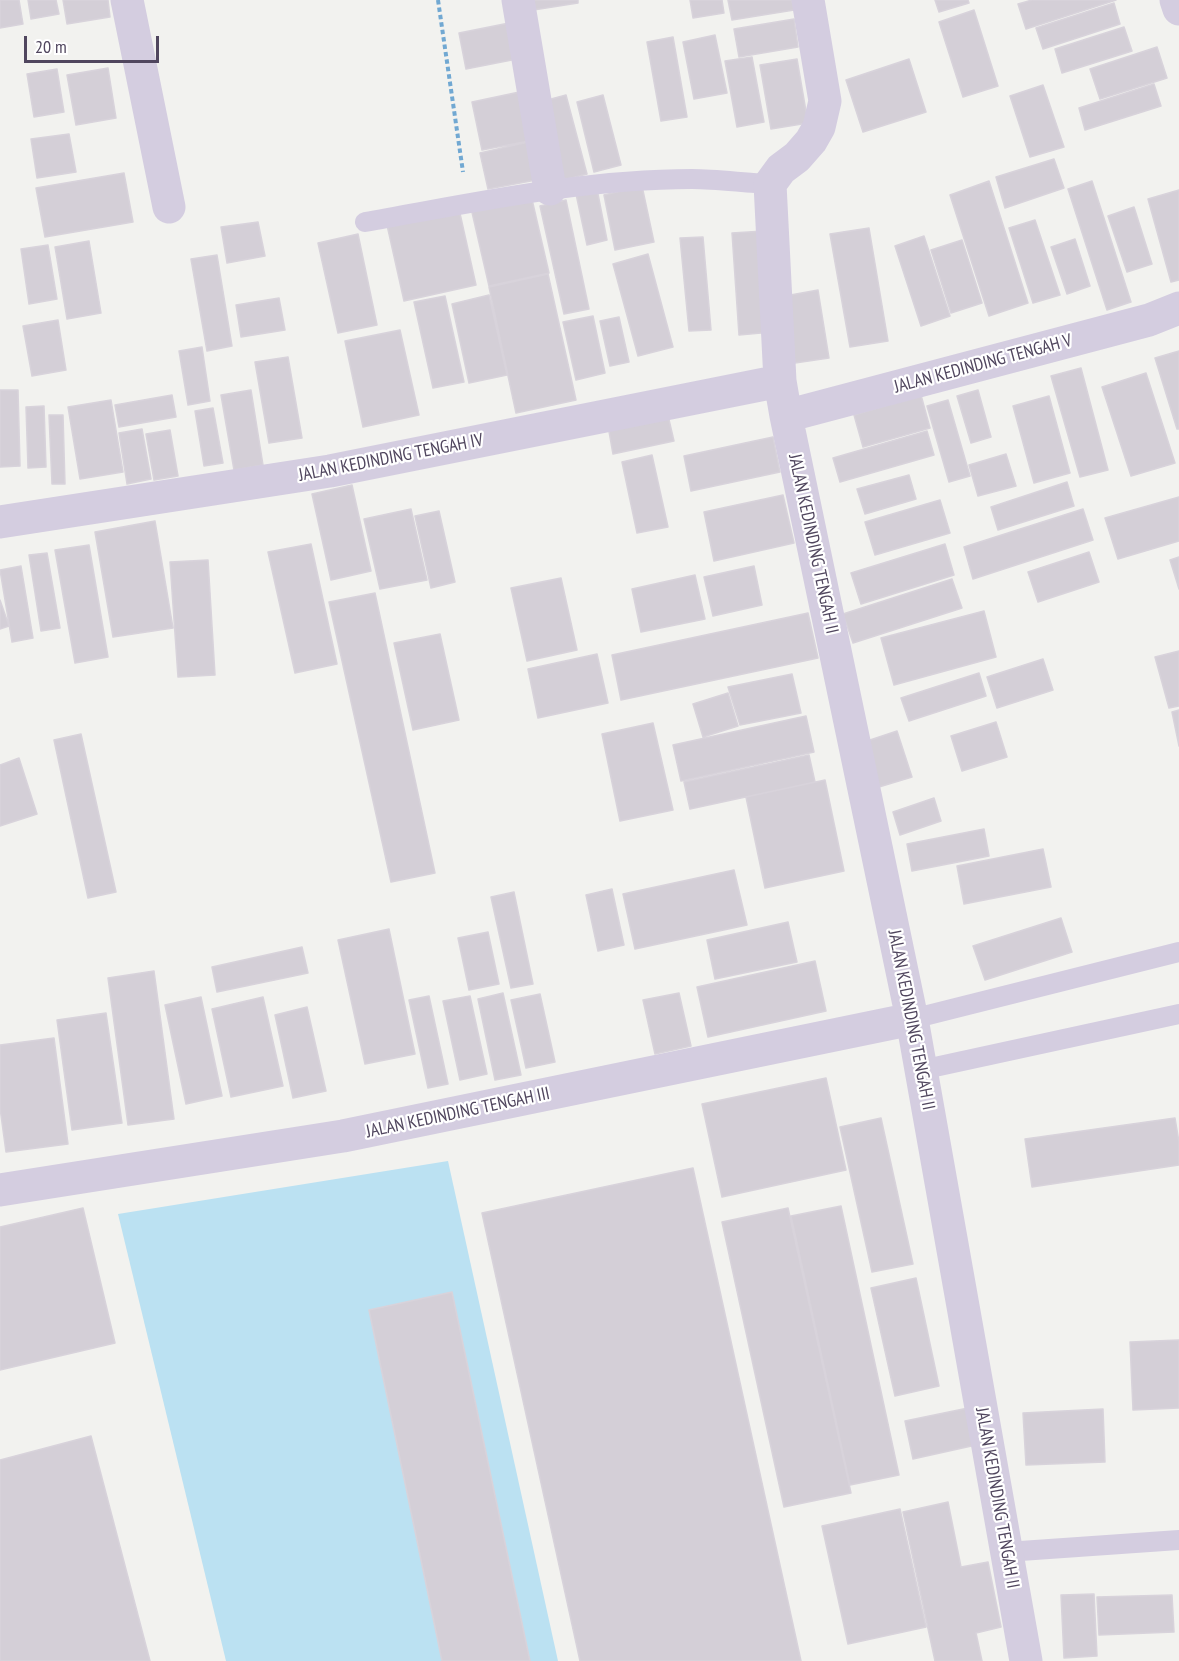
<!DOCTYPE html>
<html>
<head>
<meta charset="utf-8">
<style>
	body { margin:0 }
	#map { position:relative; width:1179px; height:1661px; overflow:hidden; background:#f2f2ef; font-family:"PT Sans Narrow",sans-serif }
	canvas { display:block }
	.scale { position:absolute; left:24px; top:36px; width:135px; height:27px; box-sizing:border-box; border:3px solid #50465e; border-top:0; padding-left:8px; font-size:18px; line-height:21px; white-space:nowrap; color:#50465e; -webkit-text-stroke:4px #fff; paint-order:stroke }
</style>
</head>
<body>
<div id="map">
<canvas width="1179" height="1661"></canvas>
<div class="scale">20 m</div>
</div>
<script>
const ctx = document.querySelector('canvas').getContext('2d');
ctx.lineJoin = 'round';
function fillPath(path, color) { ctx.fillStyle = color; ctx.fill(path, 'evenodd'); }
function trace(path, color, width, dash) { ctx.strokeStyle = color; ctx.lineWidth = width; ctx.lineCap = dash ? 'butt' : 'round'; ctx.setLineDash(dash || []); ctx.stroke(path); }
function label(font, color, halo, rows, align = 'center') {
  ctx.font = font + ' "PT Sans Narrow",sans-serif'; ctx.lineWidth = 4.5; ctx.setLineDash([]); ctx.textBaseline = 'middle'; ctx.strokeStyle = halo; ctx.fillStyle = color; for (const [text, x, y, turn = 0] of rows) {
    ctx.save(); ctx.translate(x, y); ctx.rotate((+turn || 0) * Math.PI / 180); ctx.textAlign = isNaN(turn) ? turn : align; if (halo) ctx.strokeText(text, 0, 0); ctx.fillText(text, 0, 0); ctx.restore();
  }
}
const green = new Path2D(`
	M448,1161L558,1661H226L118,1214Z`);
const building = new Path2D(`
	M0,0H19L23,24L0,28Z
	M28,0H56L59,14L31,19Z
	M63,0H108L110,17L67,24Z
	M525,0H578V3L527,11Z
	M690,0H722L724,13L693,18Z
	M728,0H792L794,10L732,20Z
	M935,0H968L969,3L939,12Z
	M1032,0H1116L1026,29L1018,4Z
	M1114,3L1120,24L1043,49L1036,28Z
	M974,10L998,86L963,97L939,22Z
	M794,19L798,47L739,57L734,29Z
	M514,22L522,58L466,69L459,33Z
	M1124,27L1132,51L1062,73L1055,49Z
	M715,35L727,93L694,99L683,42Z
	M673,37L687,117L661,121L647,42Z
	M1157,47L1167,78L1100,99L1090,69Z
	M752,57L764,122L737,127L725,61Z
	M797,59L808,123L771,129L760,65Z
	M909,59L926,112L863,132L846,80Z
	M108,68L116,118L76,125L67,75Z
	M57,69L64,112L34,117L27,74Z
	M1154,84L1161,106L1085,130L1079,108Z
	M1043,85L1064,147L1030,157L1010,96Z
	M524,91L534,140L482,150L472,102Z
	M566,95L587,174L560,181L540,102Z
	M603,95L621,165L594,172L577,102Z
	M69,134L76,172L37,178L31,139Z
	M528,142L536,180L488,189L480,153Z
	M1054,159L1064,188L1005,208L996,177Z
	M124,173L133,222L45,237L36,188Z
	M989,181L1028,303L989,316L950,195Z
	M1092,181L1131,302L1107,310L1068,189Z
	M642,186L654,242L615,250L604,195Z
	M597,189L607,240L587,245L576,194Z
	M1179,190V280L1171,282L1148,199Z
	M531,195L549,273L489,286L471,208Z
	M566,200L589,309L564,314L540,206Z
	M1134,207L1152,264L1127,272L1108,216Z
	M459,209L476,285L404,301L387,225Z
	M1035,220L1060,295L1033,303L1009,228Z
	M258,222L265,256L227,263L221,227Z
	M869,228L888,341L850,347L830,234Z
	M764,231L772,332L739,335L732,233Z
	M358,234L377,325L338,333L318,243Z
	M924,236L950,316L921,326L895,246Z
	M703,237L711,330L689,331L680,238Z
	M1075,239L1090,286L1067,294L1051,247Z
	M962,240L982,303L951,313L931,250Z
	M89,241L101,313L67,319L55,247Z
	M48,245L57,299L29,304L21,249Z
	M648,254L673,347L638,356L613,264Z
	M217,255L232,346L207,351L191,259Z
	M548,274L576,400L516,413L489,287Z
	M818,290L829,358L795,363L785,296Z
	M489,295L507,375L469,383L452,304Z
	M445,296L464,382L433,388L414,302Z
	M279,298L285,330L241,337L236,305Z
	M593,316L605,373L576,380L563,322Z
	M619,317L629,362L610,366L600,321Z
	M58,320L66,370L32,376L23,326Z
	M400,330L419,415L363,427L345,341Z
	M202,347L210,401L188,405L179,351Z
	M1179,351V429H1177L1155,358Z
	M288,357L302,438L269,443L255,362Z
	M1081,368L1108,470L1080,477L1051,376Z
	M1146,373L1175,463L1131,476L1102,387Z
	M0,390H18L20,466L0,467Z
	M251,390L263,465L234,470L221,395Z
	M978,390L991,437L971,443L957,396Z
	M172,395L176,417L119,427L115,405Z
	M921,395L930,428L863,447L854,415Z
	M1049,396L1070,473L1034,483L1013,406Z
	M111,400L123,472L80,479L68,407Z
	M948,400L970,476L949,482L927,406Z
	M44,406L46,467L28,468L26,407Z
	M666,407L674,441L613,454L607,420Z
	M213,408L223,463L204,466L195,411Z
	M49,415H63L65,484H52Z
	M142,429L151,479L127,484L119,433Z
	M170,430L178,476L154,480L146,434Z
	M927,431L934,455L840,482L833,458Z
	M773,437L780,472L691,491L684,456Z
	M1006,454L1016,486L978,496L969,465Z
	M652,455L668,527L637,533L622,462Z
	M909,475L916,499L865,514L857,489Z
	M1067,482L1074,506L998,530L991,507Z
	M352,485L371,571L331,580L312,494Z
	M783,495L794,543L714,561L704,512Z
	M1179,497V541L1118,559L1105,518Z
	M940,500L950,533L875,555L865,522Z
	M411,509L427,580L380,589L364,519Z
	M1083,509L1093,540L973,579L964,547Z
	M439,511L455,582L431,588L415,516Z
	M155,521L173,628L113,637L95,532Z
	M311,544L337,664L295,673L268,552Z
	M945,544L954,575L861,604L851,573Z
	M89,545L108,657L75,663L55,550Z
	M1089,552L1099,582L1038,602L1028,572Z
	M47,553L60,628L41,631L29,555Z
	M1179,557V589L1170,560Z
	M208,560L215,675L178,677L170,562Z
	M21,566L33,638L12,642L0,570Z
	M754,566L762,605L713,616L704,577Z
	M695,575L705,619L641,632L632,589Z
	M561,578L577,650L527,661L511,588Z
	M952,579L962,608L853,643L843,614Z
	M375,593L435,873L391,882L329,602Z
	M0,600L9,626L0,629Z
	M984,611L996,657L894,685L881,638Z
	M808,613L818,658L621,700L612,655Z
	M440,634L459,720L413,730L394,643Z
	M1179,651V706L1169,708L1155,657Z
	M597,654L608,703L538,718L528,669Z
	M1043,659L1053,690L997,708L987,677Z
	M979,673L986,696L909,721L901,698Z
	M792,674L801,713L740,725L728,687Z
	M728,693L738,726L703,737L693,704Z
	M1179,710V746L1172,712Z
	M806,716L814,752L681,781L673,745Z
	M996,722L1007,757L962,771L951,736Z
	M653,723L673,810L620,821L602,734Z
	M897,731L912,777L879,787L864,742Z
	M81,734L116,892L88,898L54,740Z
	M809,755L815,782L690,809L684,782Z
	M19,758L37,814L0,826V765Z
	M825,780L844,871L765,888L746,797Z
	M934,798L941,821L900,835L893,812Z
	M984,829L989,856L912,871L907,844Z
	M1043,849L1051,887L964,904L957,866Z
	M734,870L747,925L635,949L623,894Z
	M612,889L624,945L598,951L586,895Z
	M514,892L533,984L511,988L491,897Z
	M1061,918L1072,952L985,980L973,946Z
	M788,922L797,962L715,979L707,940Z
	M389,929L415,1054L365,1064L338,940Z
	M488,932L499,984L469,990L458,938Z
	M302,947L308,973L217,992L212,967Z
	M815,961L826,1011L708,1037L697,987Z
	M154,971L174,1119L128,1125L108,978Z
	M503,993L521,1075L495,1080L478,999Z
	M679,993L691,1046L655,1054L643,1000Z
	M540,994L555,1062L526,1068L511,1000Z
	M429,996L448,1084L428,1088L409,1000Z
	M470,996L487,1074L460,1080L443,1001Z
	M201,997L222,1096L186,1104L165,1005Z
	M263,997L283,1086L231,1097L212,1009Z
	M307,1007L326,1091L293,1098L275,1015Z
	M106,1013L122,1123L72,1130L57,1020Z
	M54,1038L68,1144L6,1152L0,1108V1045Z
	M826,1078L846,1170L722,1197L702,1104Z
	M881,1118L913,1264L872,1272L840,1127Z
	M1175,1118L1179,1142V1165L1032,1187L1025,1139Z
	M693,1168L801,1661H580L482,1213Z
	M841,1206L899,1475L850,1485L791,1216Z
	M83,1208L115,1343L0,1370V1227Z
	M788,1208L851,1493L784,1507L722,1222Z
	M916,1278L939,1386L895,1396L871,1288Z
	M452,1292L530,1661H442L369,1310Z
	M1179,1340V1408L1133,1410L1130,1342Z
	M968,1408L976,1445L913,1459L905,1421Z
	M1103,1409L1105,1462L1026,1465L1023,1413Z
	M91,1436L150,1661H0V1460Z
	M948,1502L961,1567L988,1562L1001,1627L976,1633L982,1661H935L903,1512Z
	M900,1509L926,1627L848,1644L822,1526Z
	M1094,1594L1097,1656L1064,1658L1061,1595Z
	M1172,1595L1174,1632L1099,1635L1097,1597Z`);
const path = new Path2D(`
	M438,0L463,172`);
const lane = new Path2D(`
	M365,222C473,203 582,179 692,179C718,179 744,183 770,184
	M912,1019L1179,952
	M921,1070L1179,1014
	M1006,1552L1179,1540`);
const street = new Path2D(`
	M127,0L169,207
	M518,0L550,189
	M808,0L825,101L819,127L811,141L797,157L781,169L770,184L780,381L786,416L912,1019L1026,1661
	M1176,0L1179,9
	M786,416L1149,320L1179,308
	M0,522L330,471L780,381
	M0,1190L343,1136L912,1019`);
const streetNames = [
	["JALAN KEDINDING TENGAH V",983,364,-15],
	["JALAN KEDINDING TENGAH IV",391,458,-11],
	["JALAN KEDINDING TENGAH II",813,544,78],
	["JALAN KEDINDING TENGAH II",911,1020,79],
	["JALAN KEDINDING TENGAH III",458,1113,-12],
	["JALAN KEDINDING TENGAH II",997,1498,80]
];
fillPath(green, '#bbe1f2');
fillPath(building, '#d4cfd7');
trace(building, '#d8d3db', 1.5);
trace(path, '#71a8d2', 4, [4.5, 3]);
trace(lane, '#d4cde0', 20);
trace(street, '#d4cde0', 33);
label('18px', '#50465e', '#fff', streetNames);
</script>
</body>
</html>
